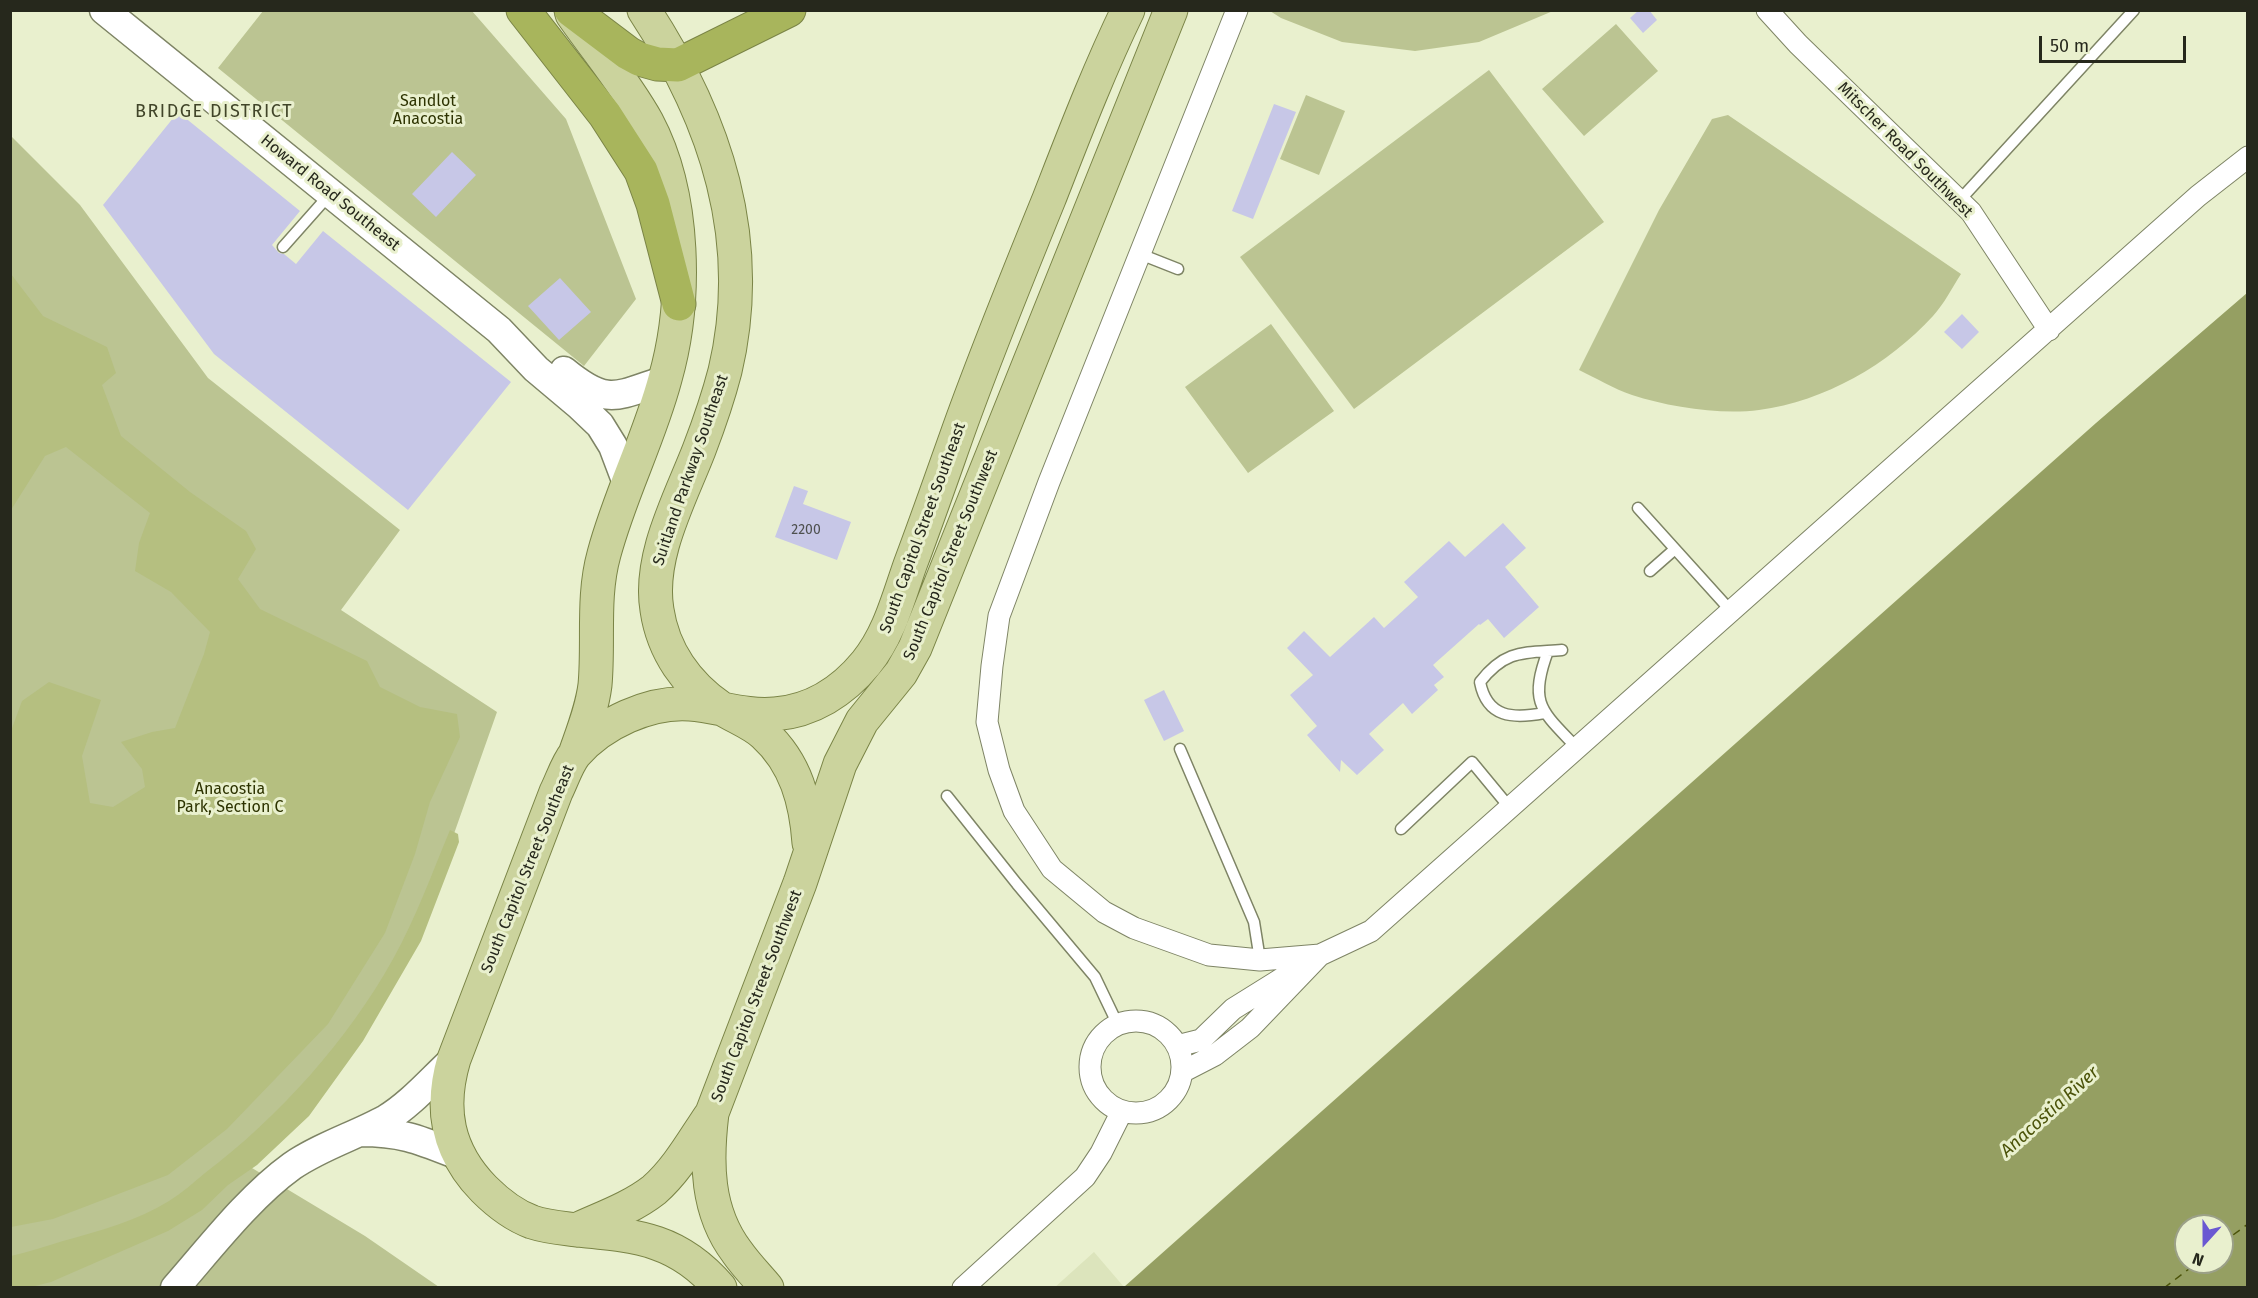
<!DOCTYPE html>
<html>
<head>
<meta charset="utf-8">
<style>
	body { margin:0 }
	#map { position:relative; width:2258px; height:1298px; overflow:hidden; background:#e9f0ce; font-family:"Fira Sans",sans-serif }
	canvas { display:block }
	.frame { position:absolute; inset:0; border:12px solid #26281c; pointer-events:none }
	.north { position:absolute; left:2174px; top:1214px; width:60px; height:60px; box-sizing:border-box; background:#e9f0ce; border:2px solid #9ba087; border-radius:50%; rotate:201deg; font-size:16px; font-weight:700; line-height:24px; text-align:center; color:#26281c }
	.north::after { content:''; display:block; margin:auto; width:21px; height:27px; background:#6a58d2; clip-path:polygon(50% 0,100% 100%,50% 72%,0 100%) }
	.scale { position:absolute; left:2039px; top:36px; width:147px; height:27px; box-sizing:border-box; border:3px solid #26281c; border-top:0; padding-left:8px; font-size:18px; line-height:21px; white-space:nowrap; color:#26281c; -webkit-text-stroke:4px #e9f0ce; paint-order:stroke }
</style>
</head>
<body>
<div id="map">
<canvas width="2258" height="1298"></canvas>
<div class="frame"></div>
<div class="north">N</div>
<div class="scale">50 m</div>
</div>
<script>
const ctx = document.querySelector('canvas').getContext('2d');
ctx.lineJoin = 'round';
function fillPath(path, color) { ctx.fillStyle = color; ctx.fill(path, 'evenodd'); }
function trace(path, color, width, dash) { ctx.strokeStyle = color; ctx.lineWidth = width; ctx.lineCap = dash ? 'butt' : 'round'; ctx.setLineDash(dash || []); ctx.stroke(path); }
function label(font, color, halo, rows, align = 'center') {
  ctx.font = font + ' "Fira Sans",sans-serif'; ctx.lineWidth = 6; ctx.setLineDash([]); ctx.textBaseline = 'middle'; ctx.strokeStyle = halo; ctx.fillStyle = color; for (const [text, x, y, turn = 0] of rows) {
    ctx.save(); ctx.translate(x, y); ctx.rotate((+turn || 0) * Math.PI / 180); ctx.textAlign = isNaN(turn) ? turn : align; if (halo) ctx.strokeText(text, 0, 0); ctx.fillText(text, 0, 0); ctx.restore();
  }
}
const built = new Path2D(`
	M1094,1252L1124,1287L1269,1288H1054Z`);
const green = new Path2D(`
	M263,11H472L566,119L636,299L584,366L218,68Z
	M1270,11H1553L1479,42L1415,51L1342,42L1281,18Z
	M1616,24L1658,71L1584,136L1542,89Z
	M1489,70L1604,222L1354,409L1240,257Z
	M1306,95L1345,111L1319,175L1280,159Z
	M1728,115L1961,274C1952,288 1944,304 1933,316C1888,365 1825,401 1759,410C1720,415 1669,407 1632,395C1614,389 1596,378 1579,370L1659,210L1712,119Z
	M10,135L80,205L208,378L400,530L341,610L497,712L450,845L381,994L242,1162L365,1236L439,1287H11Z
	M1271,324L1334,411L1248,473L1185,387Z`);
const forest = new Path2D(`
	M11,274L43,316L107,347L116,373L102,385L121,436L190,492L246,531L256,549L238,579L260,609L367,661L380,687L420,707L457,714L460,737L430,802L415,854L385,933L328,1024L227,1129L168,1175L53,1219L11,1227V731L22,701L49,682L101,700L82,756L90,803L113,807L145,787L142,769L121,742L152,732L175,728L204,654L210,632L171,592L135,571L139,543L150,513L66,447L45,456L11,510Z
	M450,830L458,834L459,842L421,941L363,1041L309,1116L257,1165L228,1185L202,1210L168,1231L51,1282L31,1287H11V1256C28,1252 46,1246 63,1241C99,1231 137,1221 169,1201C182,1193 194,1182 205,1173C279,1117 348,1040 393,959C416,918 432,873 450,830Z`);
const water = new Path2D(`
	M2247,293V1287H1124L2096,423ZM2186,1226H2222V1262H2186Z`);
const ferry = new Path2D(`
	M2222,1243L2248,1224
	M2164,1288L2198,1262`);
const building = new Path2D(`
	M1639,10H1649L1657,20L1643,33L1630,18Z
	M1274,104L1296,112L1253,219L1232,211Z
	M178,112L300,211L272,245L279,253L284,254L296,264L323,231L511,382L408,510L214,354L103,205Z
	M452,152L476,175L436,217L412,194Z
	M560,278L591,312L559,340L528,306Z
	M1962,314L1979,332L1962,349L1944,332Z
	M794,486L808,491L803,504L851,522L837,560L775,537Z
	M1503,523L1526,548L1505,567L1539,607L1504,638L1488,619L1480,625L1479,624L1433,665L1444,677L1434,685L1438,690L1412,714L1403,703L1369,734L1384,750L1357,775L1341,760L1340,772L1307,735L1317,726L1290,695L1313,675L1287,648L1304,631L1330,657L1374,617L1384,628L1418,597L1404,582L1449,541L1465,557Z
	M1164,690L1184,731L1164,741L1144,700Z`);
const lane = new Path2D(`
	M1959,201L2134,10
	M283,247L330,194
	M1140,254L1178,269
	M1638,508L1731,611
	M1650,571L1675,549
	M1548,651C1528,704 1542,711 1577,748
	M1544,713C1513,719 1487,718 1480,682C1506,649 1524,653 1562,650
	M1180,749L1254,922L1260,960
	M947,796L1017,884L1095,977L1118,1025
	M1401,829L1472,762L1510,808`);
const street = new Path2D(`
	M1237,10L1049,482L999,616L992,666L987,722L999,770L1014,811L1052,869L1104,912L1134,928L1209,955L1260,960L1320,955L1371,931L2198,196L2248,157
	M1767,10L1798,44L1971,212L2049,330
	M1090 1067a46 46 0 1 1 92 0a46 46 0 1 1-92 0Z
	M1177,1046L1201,1040L1233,1009L1294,971
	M1182,1072L1215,1055L1250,1028L1320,955
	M963,1288L1085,1177L1101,1153L1122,1111`);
const secondary = new Path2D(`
	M104,10L499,330L536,369L580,406L600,425L613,446L627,483
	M564,371C608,407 616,396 665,380
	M360,1132C403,1132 420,1140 458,1155
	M175,1288C210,1248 249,1197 292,1166C321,1146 355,1136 386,1119C411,1104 432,1079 454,1059`);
const primary = new Path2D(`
	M644,10C716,120 756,240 725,371C718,398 709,424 699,450C680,499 648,557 657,610C663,651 687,685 721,708C735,717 752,723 764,734C796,763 806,802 809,843
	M572,14C597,50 626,84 647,122C686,195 687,302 665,379C649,439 620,494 604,554C592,597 599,641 595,685C592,709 583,731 575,754
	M576,1230C602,1218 631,1208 654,1190C677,1170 693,1141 710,1116
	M720,1288C678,1239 638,1236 577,1230C562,1228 547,1227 532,1222C513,1215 498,1203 484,1189C447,1151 439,1109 454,1059L556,792C562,780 567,764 575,754C602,723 650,701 690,704C718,706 746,717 775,714C812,711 843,691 866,663C889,635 898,599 910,565C927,520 943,474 959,429C987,351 1018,275 1049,199C1074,135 1098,72 1128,10
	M767,1288C757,1276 746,1265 737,1252C706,1211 706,1162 712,1113L800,883L840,764L862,721L901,673L915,648L1171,10`);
const highway = new Path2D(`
	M523,10L605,115L641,171L653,204L679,304
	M571,10L628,53L639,59L657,64L678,65L789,10`);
const numberNames = [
	["2200",806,530]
];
const parkNames = [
	["Sandlot",428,102],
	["Anacostia",428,120],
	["Anacostia",230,790],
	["Park, Section C",230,808]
];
const streetNames = [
	["Mitscher Road Southwest",1905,150,45],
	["Howard Road Southeast",330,193,39],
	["Suitland Parkway Southeast",691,470,-71],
	["South Capitol Street Southeast",923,528,-70],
	["South Capitol Street Southwest",951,555,-68],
	["South Capitol Street Southeast",528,869,-68],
	["South Capitol Street Southwest",757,996,-69]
];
const neighbourhoodNames = [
	["BRIDGE DISTRICT",214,112]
];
const waterNames = [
	["Anacostia River",2050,1112,-42]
];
fillPath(built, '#dce4bc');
fillPath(green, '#bbc492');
fillPath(forest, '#b5bf80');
fillPath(water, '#959f62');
trace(ferry, '#4b5309', 1.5, [8, 6]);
fillPath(building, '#c7c7e7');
trace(lane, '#7e8465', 13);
trace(street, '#7e8465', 23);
trace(secondary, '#7e8465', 31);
trace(primary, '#7a8446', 35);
trace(highway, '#7a8446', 35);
trace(lane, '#fff', 10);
trace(street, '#fff', 21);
trace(secondary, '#fff', 28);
trace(primary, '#cbd39d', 33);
trace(highway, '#a8b55c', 33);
label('14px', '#4e504f', null, numberNames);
label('16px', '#2d3301', '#e9f0ce', parkNames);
label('16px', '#26281c', '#e9f0ce', streetNames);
ctx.letterSpacing = '1.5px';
label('18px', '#414529', '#e9f0ce', neighbourhoodNames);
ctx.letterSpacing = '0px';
label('italic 18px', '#4b5309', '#e9f0ce', waterNames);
</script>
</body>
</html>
